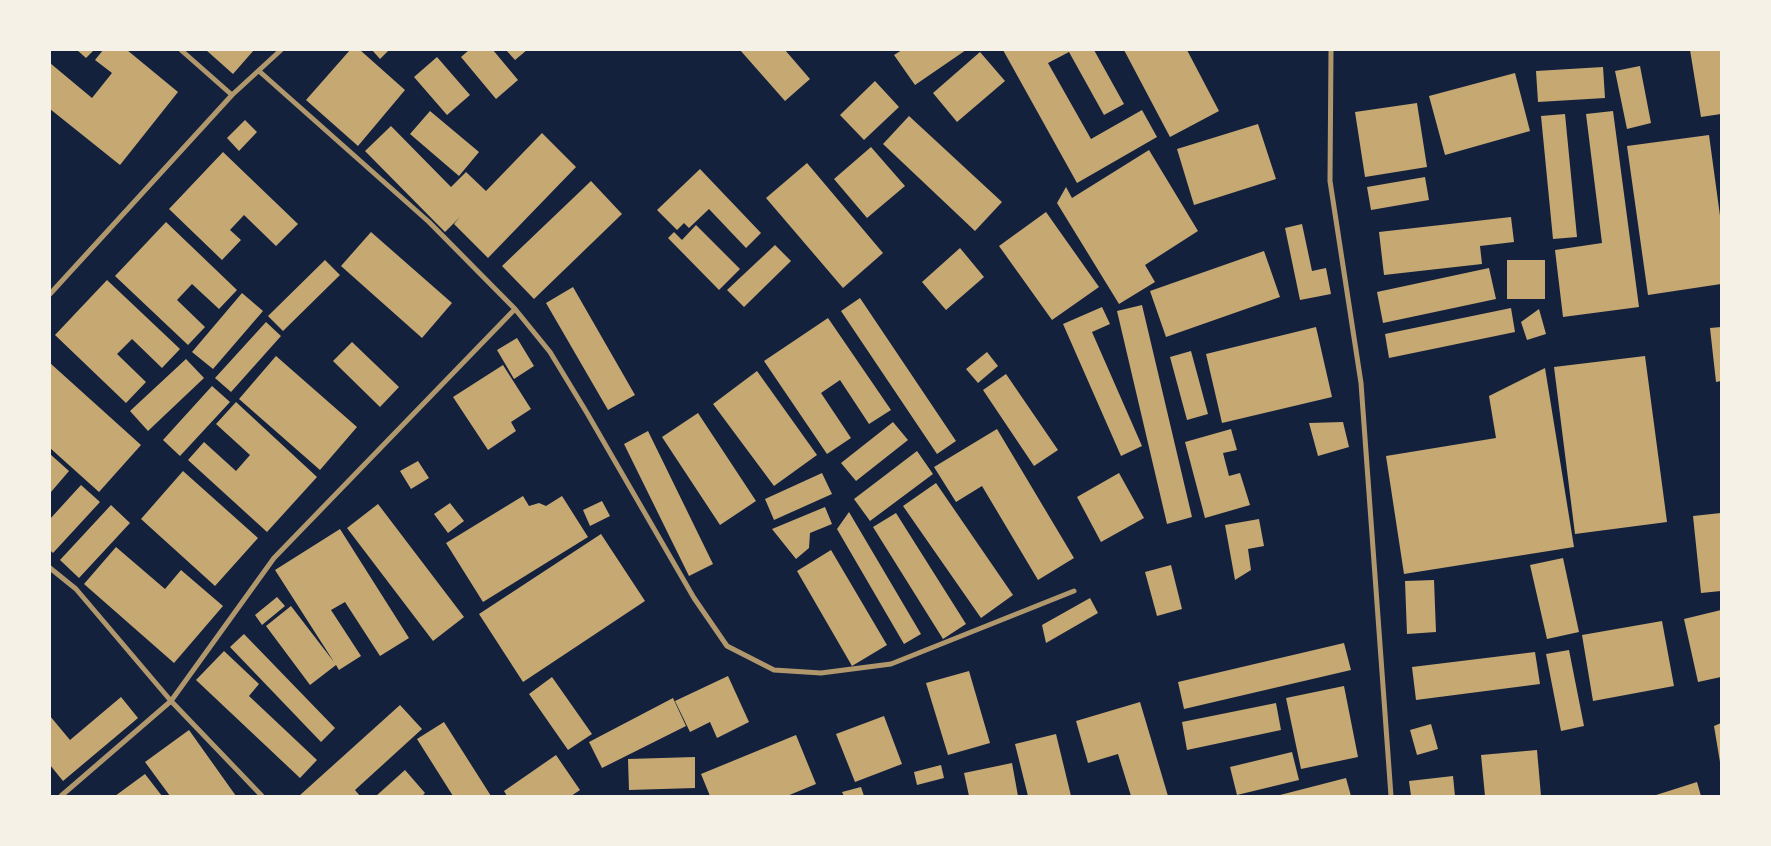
<!DOCTYPE html>
<html>
<head>
<meta charset="utf-8">
<style>
	body { margin:0 }
	#map { position:relative; width:1771px; height:846px; overflow:hidden; background:#14213d; font-family:"Golos Text",sans-serif }
	canvas { display:block }
	.frame { position:absolute; inset:0; border:51px solid #f6f1e7; pointer-events:none }
</style>
</head>
<body>
<div id="map">
<canvas width="1771" height="846"></canvas>
<div class="frame"></div>
</div>
<script>
const ctx = document.querySelector('canvas').getContext('2d');
ctx.lineJoin = 'round';
function fillPath(path, color) { ctx.fillStyle = color; ctx.fill(path, 'evenodd'); }
function trace(path, color, width, dash) { ctx.strokeStyle = color; ctx.lineWidth = width; ctx.lineCap = dash ? 'butt' : 'round'; ctx.setLineDash(dash || []); ctx.stroke(path); }
const building = new Path2D(`
	M77,50H94L86,58Z
	M103,50H127L178,92L120,165L50,109V63L92,98L112,73L95,60Z
	M206,50H254L233,74Z
	M350,50H360L405,90L358,146L306,100Z
	M372,50H389L380,59Z
	M469,50H493L518,80L496,99L461,57Z
	M506,50H527L515,60Z
	M740,50H785L810,79L785,101Z
	M902,50H966L915,85L894,55Z
	M1003,50H1094L1124,104L1104,115L1069,52L1048,63L1091,139L1142,110L1157,137L1077,183Z
	M1124,50H1187L1219,111L1170,137Z
	M1690,50H1721V114L1701,117Z
	M980,52L1005,81L957,122L933,93Z
	M437,57L470,95L447,115L414,77Z
	M1640,66L1651,123L1627,129L1615,71Z
	M1603,67L1605,98L1538,102L1536,71Z
	M1515,73L1530,131L1445,155L1429,96Z
	M875,81L899,107L864,140L840,115Z
	M1417,103L1427,167L1365,177L1355,112Z
	M430,111L479,152L459,176L410,134Z
	M1613,111L1639,307L1563,317L1555,250L1602,243L1586,114Z
	M1565,114L1577,237L1553,239L1541,116Z
	M909,116L1002,202L975,231L883,144Z
	M245,120L257,132L239,151L227,138Z
	M1258,124L1276,179L1194,205L1177,149Z
	M391,126L451,187L466,172L486,191L542,133L576,167L488,258L454,224L460,217L445,232L365,151Z
	M1709,135L1721,223V284L1648,295L1627,146Z
	M871,147L905,186L867,218L834,179Z
	M1149,150L1198,231L1145,265L1155,282L1119,304L1057,203L1066,187L1072,198Z
	M223,152L298,224L276,246L244,215L230,230L241,240L222,260L169,209Z
	M807,163L883,253L843,288L766,198Z
	M700,169L761,233L746,248L709,209L689,228L684,223L677,230L657,210Z
	M1425,177L1429,200L1371,210L1367,187Z
	M591,181L622,214L534,299L502,266Z
	M1046,212L1099,287L1052,320L999,246Z
	M1511,217L1514,242L1480,246L1482,264L1384,275L1379,232Z
	M166,222L237,290L219,309L192,284L177,300L205,327L188,345L115,276Z
	M1302,224L1312,271L1326,268L1331,294L1300,300L1285,228Z
	M696,225L740,269L719,290L668,238L674,232L682,240Z
	M371,232L452,303L422,338L341,266Z
	M775,245L791,261L744,307L727,290Z
	M960,248L984,277L946,310L922,282Z
	M1264,251L1280,297L1166,337L1150,291Z
	M325,260L340,275L283,331L268,316Z
	M1507,260H1545V299H1507Z
	M1489,268L1496,299L1383,323L1377,292Z
	M107,280L180,349L162,368L132,339L117,354L146,382L126,403L55,335Z
	M573,287L635,395L608,410L546,303Z
	M242,293L263,311L213,369L192,352Z
	M860,298L956,441L937,454L841,311Z
	M1142,305L1192,517L1167,524L1117,311Z
	M1102,307L1110,324L1092,332L1142,446L1121,456L1063,324Z
	M1511,308L1515,332L1389,358L1385,334Z
	M1539,309L1546,334L1527,340L1521,322Z
	M828,318L891,410L869,424L840,380L821,393L851,438L827,454L764,361Z
	M266,322L281,336L231,392L215,378Z
	M1316,327L1332,397L1222,423L1206,354Z
	M1721,327V381L1716,382L1710,328Z
	M517,338L534,366L514,379L497,350Z
	M352,342L399,387L380,407L333,361Z
	M1191,351L1208,414L1187,420L1170,357Z
	M987,352L998,366L978,383L966,369Z
	M276,356L357,427L320,470L239,399Z
	M1645,356L1667,522L1575,534L1554,367Z
	M186,359L204,378L148,431L130,411Z
	M50,363L141,445L99,492L50,448Z
	M503,365L531,409L511,422L516,431L488,450L453,397Z
	M1545,368L1574,547L1404,574L1386,456L1496,438L1489,396Z
	M757,371L817,455L774,486L713,404Z
	M1006,374L1058,450L1034,466L983,390Z
	M212,386L230,402L180,456L163,440Z
	M236,402L317,477L267,532L188,460L204,442L236,471L250,455L216,424Z
	M698,413L756,501L720,525L662,437Z
	M893,422L908,440L856,481L841,463Z
	M1343,422L1349,447L1318,456L1309,423Z
	M997,429L1074,558L1038,580L982,486L956,502L934,467Z
	M1231,429L1237,450L1223,453L1229,476L1240,473L1250,505L1205,518L1185,442Z
	M648,431L713,564L689,576L624,444Z
	M917,451L933,474L870,521L854,499Z
	M50,454L69,471L51,492L50,491Z
	M418,461L429,478L411,489L400,471Z
	M183,471L258,538L215,586L141,519Z
	M822,473L832,494L774,520L765,499Z
	M1119,473L1144,518L1101,542L1077,497Z
	M936,483L1013,595L981,618L903,506Z
	M81,485L100,502L53,553L50,550V519Z
	M523,496L529,506L539,503L546,506L562,496L588,537L483,602L446,543Z
	M602,501L610,516L590,526L583,510Z
	M450,503L464,521L448,533L434,514Z
	M378,504L464,617L433,641L347,528Z
	M111,505L130,523L79,578L60,560Z
	M825,507L832,524L810,533L809,548L796,559L772,529Z
	M849,512L921,634L904,644L837,529Z
	M896,513L966,624L943,639L873,527Z
	M1721,513V591L1701,593L1693,516Z
	M1259,519L1264,546L1248,549L1251,570L1235,580L1225,525Z
	M340,529L409,638L380,656L345,602L331,610L361,656L339,670L336,665L310,685L266,626L291,606L334,662L275,570Z
	M601,534L645,601L523,682L479,614Z
	M116,547L165,589L181,570L223,606L174,663L84,584Z
	M831,550L887,645L852,666L797,571Z
	M1563,558L1579,632L1547,639L1530,565Z
	M1171,565L1182,609L1157,616L1145,572Z
	M1434,580L1436,632L1407,634L1405,581Z
	M277,597L285,606L262,625L255,615Z
	M1090,598L1098,613L1046,643L1042,625Z
	M1721,610V677L1698,682L1684,619Z
	M1662,621L1674,686L1593,701L1582,635Z
	M244,634L335,728L321,742L230,647Z
	M1344,643L1351,670L1184,709L1178,682Z
	M1569,650L1584,726L1561,731L1546,654Z
	M224,651L259,684L249,696L317,760L300,778L196,680Z
	M1535,652L1540,684L1416,700L1412,667Z
	M969,671L990,743L948,755L926,683Z
	M728,676L749,722L717,738L710,722L690,732L675,701Z
	M552,677L592,734L568,750L529,694Z
	M1344,686L1358,757L1301,769L1286,698Z
	M121,697L138,718L63,781L50,765V716L70,740Z
	M673,698L686,726L602,768L589,742Z
	M1140,702L1168,796H1131L1118,754L1088,763L1076,721Z
	M1276,703L1281,730L1187,750L1182,722Z
	M400,705L422,729L355,790L360,796H299Z
	M884,716L902,764L855,782L836,734Z
	M444,722L491,796H453L417,739Z
	M1721,723V762H1720L1714,726Z
	M1431,724L1438,749L1417,755L1410,730Z
	M189,730L236,796H170L145,762Z
	M1056,734L1071,796H1028L1015,744Z
	M796,735L816,784L787,796H710L701,774Z
	M1537,750L1541,796H1485L1481,755Z
	M1292,752L1299,780L1237,795L1230,767Z
	M556,755L580,790L571,796H507L504,791Z
	M695,757V788L629,790L628,759Z
	M1012,763L1018,796H969L964,773Z
	M941,765L944,778L917,785L914,772Z
	M405,770L425,793L422,796H376Z
	M145,774L162,796H115Z
	M1453,776L1455,796H1411L1409,781Z
	M1346,778L1351,796H1280V795Z
	M1697,782L1701,796H1653Z
	M861,787L864,796H844L842,792Z`);
const minor = new Path2D(`
	M181,50L232,95
	M1331,50L1330,181L1361,383L1391,796
	M259,71L429,222L515,309L550,352L587,413L694,598L727,646L774,670L821,673L891,664L1074,591
	M50,294L232,95L281,50
	M50,568L76,589L171,701L262,796
	M61,796L171,701L274,558L515,309`);
fillPath(building, '#c6a872');
trace(minor, '#b1986c', 5);
</script>
</body>
</html>
